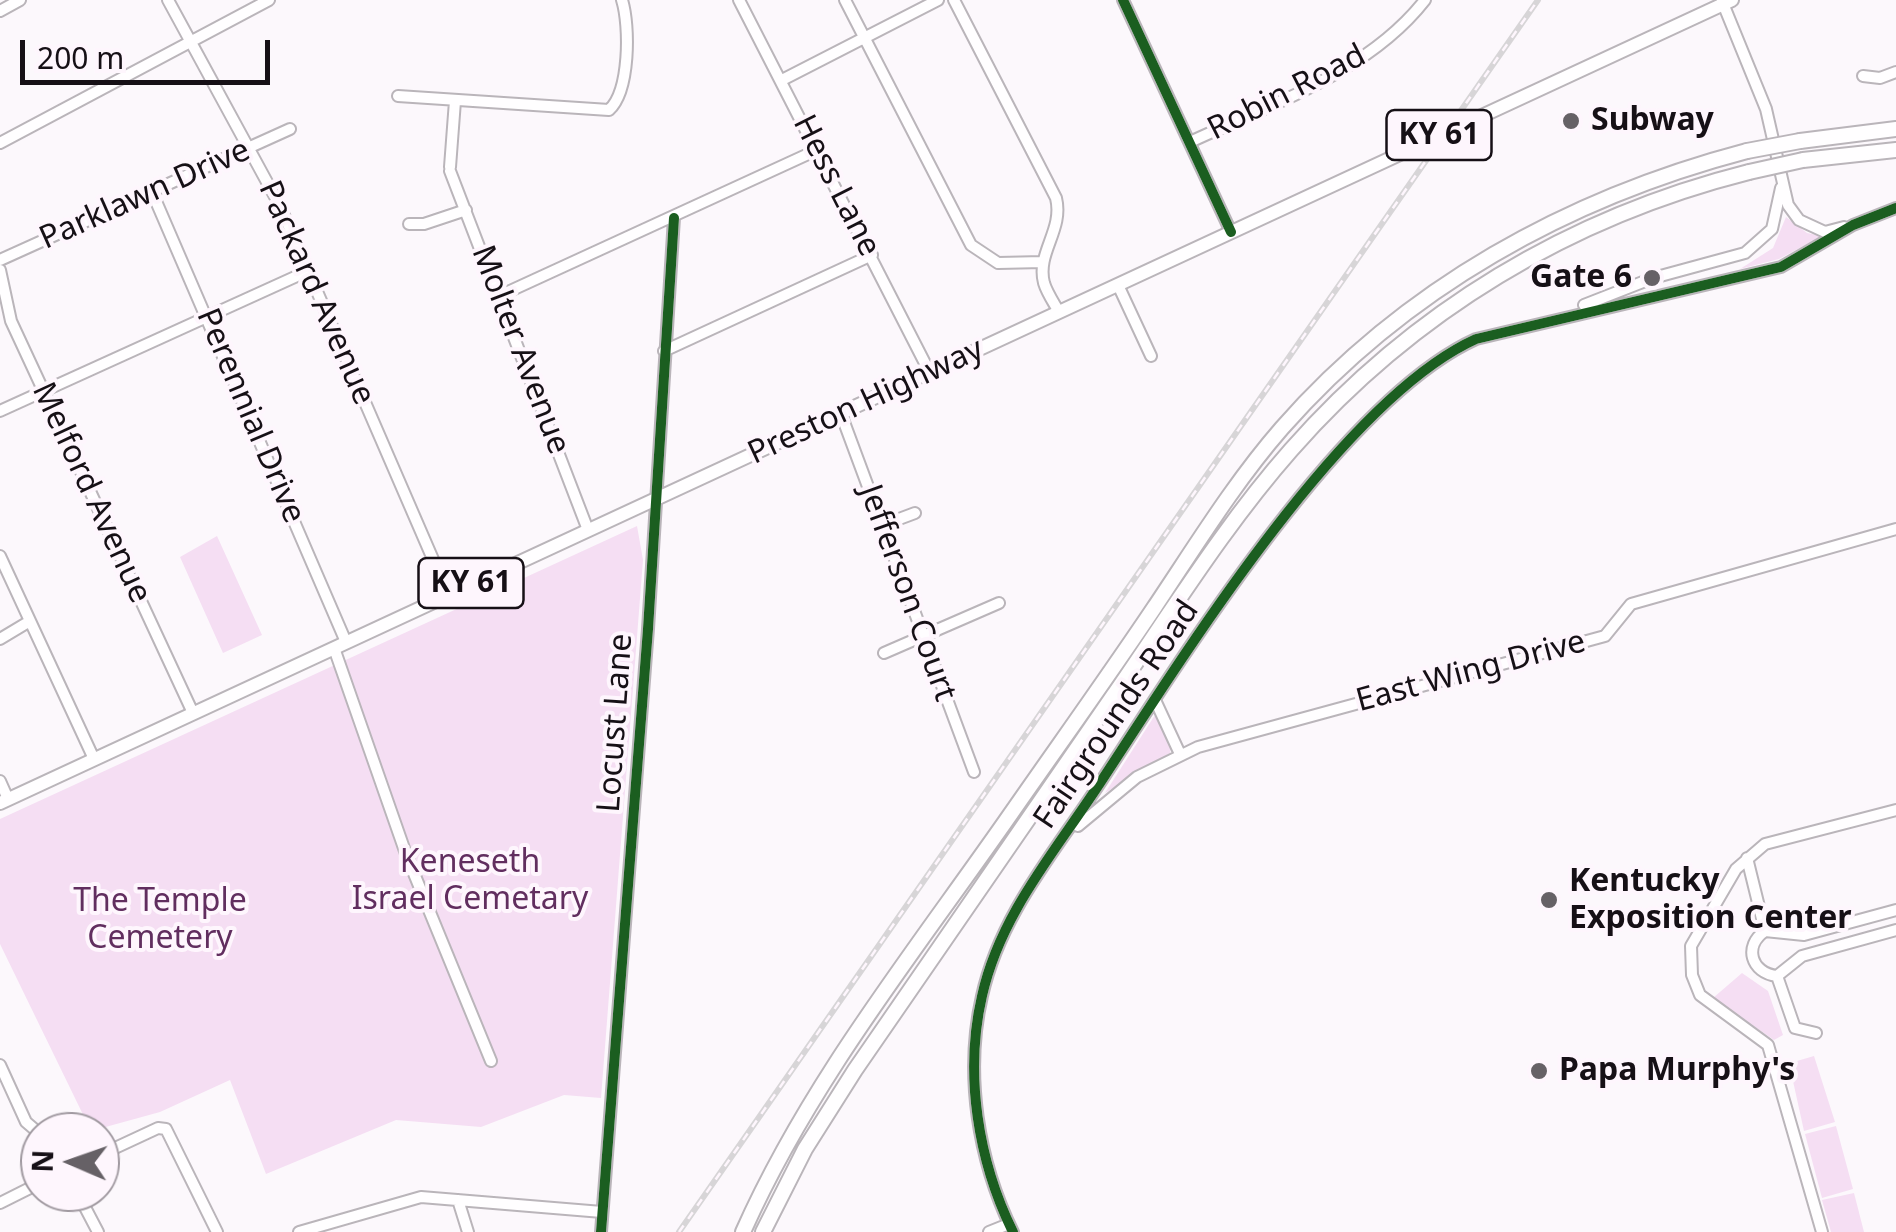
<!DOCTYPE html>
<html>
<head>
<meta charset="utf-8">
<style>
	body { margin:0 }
	#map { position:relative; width:1896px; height:1232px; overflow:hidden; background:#fcf8fc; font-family:"Noto Sans",sans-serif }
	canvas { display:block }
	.north { position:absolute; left:20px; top:1112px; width:100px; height:100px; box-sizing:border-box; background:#fef6fd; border:2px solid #a19aa1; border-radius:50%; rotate:272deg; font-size:28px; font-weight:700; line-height:40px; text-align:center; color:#161016 }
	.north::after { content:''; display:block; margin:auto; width:35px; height:45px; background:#666166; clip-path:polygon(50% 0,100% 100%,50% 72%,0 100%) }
	.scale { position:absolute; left:20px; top:40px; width:250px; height:45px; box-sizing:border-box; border:5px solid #161016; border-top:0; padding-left:12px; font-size:30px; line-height:35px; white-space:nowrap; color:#161016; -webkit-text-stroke:8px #fef6fd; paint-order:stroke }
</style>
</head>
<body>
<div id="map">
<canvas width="1896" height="1232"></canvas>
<div class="north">N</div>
<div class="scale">200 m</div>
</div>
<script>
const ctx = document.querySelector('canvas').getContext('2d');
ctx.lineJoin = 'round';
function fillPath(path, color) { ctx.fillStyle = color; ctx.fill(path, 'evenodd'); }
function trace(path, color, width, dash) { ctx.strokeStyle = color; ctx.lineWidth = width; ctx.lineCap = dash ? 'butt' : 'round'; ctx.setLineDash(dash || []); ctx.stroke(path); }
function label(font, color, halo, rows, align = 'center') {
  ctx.font = font + ' "Noto Sans",sans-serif'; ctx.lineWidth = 8; ctx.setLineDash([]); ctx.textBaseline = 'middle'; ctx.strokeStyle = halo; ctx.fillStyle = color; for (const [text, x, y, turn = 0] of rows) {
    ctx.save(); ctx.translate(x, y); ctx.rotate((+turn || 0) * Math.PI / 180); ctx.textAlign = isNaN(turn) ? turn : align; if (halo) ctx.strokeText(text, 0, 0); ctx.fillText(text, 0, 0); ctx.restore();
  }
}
const green = new Path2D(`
	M1786,217L1807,233L1822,236L1779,259L1740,269L1773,248Z
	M637,526L643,560L601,1098L564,1095L481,1127L396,1120L266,1174L230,1080L160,1112L91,1131L0,944V819Z
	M217,536L262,635L223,653L180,557Z
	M1155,715L1171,747L1170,753L1105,793Z
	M1742,973L1768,991L1783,1035L1774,1040L1713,998Z
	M1814,1056L1835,1122L1804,1131L1791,1072L1797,1061Z
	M1836,1126L1853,1189L1822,1198L1805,1134Z
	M1854,1193L1864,1232H1831L1822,1200Z`);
const minor = new Path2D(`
	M168,0L280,206L448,594
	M739,0L930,373
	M845,0L971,245L998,263L1043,262
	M954,0L1056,198C1064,230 1036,253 1044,283C1047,293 1054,303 1059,312
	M1123,0L1231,232
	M1722,1L1766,109L1788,205L1799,220L1825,232L1844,227
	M0,11L20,0
	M1863,76L1880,78L1896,72
	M782,80L938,0
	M398,96L609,110C630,91 630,26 622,0
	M1190,142C1271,104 1368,73 1425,0
	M0,143L269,0
	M450,167L455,101
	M450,171L588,530
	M152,192L346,642
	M409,224H424L466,210
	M0,260L290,129
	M0,270L11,321L193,713
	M1118,285L1151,356
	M499,296L817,150
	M1584,305L1653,278L1745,253L1772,229L1781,188
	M664,351L872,255
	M0,411L308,271
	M841,414L974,772
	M883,525L915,513
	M0,556L94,759
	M0,639L30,621
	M334,648L406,854L491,1061
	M884,653L999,603
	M1155,700L1180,754
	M0,781L8,799
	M1078,826L1137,777L1198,747L1605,636L1631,604L1896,529
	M1747,858L1765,931
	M1896,910L1804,935L1765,931C1743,946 1751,973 1777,976L1802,956L1896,930
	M1777,976L1795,1028L1816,1033
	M0,1065L26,1122L40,1134
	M100,1155L158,1128L166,1129L217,1232
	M77,1192L98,1232
	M458,1200L468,1232
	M0,1203L40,1183
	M299,1232L421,1197L602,1212
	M601,1232L648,629L674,218
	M989,1232L1009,1224
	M1013,1232C978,1161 964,1074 982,996C1000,915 1054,853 1098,786C1181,660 1341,400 1476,339L1781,267L1853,225L1896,208
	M1822,1232L1768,1045L1700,995L1692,975L1691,946L1736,869L1765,844L1896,810`);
const major = new Path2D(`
	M0,803L1732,0`);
const highway = new Path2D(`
	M1800,141L1896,129
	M1803,160L1896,150
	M743,1232C810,1081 916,950 1010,815C1058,746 1107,678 1154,608C1195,547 1234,483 1282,428C1405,288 1568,198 1747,151
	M763,1232L805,1149L855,1070C941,945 1027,821 1113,696C1170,614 1224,526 1291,450C1413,311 1570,217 1749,172`);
const rail = new Path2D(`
	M679,1232L1538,0`);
const highwayBridge = new Path2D(`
	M1747,151L1800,141
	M1749,172L1803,160`);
const cycleway = new Path2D(`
	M1123,0L1231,232
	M601,1232L648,629L674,218
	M1013,1232C978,1161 964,1074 982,996C1000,915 1054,853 1098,786C1181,660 1341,400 1476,339L1781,267L1853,225L1896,208`);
const markers = [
	[1571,121,10,"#666166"],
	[1652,278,10,"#666166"],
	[1549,900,10,"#666166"],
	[1539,1071,10,"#666166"]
];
const shields = [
	[1439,135,105],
	[471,583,105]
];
const shieldNames = [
	["KY 61",1439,135],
	["KY 61",471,583]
];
const streetNames = [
	["Robin Road",1287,93,-27],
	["Hess Lane",836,186,63],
	["Parklawn Drive",145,195,-24],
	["Packard Avenue",316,293,66],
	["Molter Avenue",520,350,69],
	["Preston Highway",866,402,-25],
	["Perennial Drive",250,416,67],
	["Melford Avenue",91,493,65],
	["Jefferson Court",907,593,70],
	["East Wing Drive",1471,672,-15],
	["Fairgrounds Road",1117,715,-56],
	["Locust Lane",616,723,-86]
];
const poiNames = [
	["Subway",1591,121],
	["Gate 6",1632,278,"right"],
	["Kentucky",1569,882],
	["Exposition Center",1569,919],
	["Papa Murphy's",1559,1071]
];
const parkNames = [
	["Keneseth",470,863],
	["Israel Cemetary",470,900],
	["The Temple",160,902],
	["Cemetery",160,939]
];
fillPath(green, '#f5def3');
trace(minor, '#bab5ba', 14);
trace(major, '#bab5ba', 16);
trace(highway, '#bab5ba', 18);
trace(minor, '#fffeff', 10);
trace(major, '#fffeff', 12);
trace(highway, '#fffeff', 14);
trace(rail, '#d7d5d7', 6);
trace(rail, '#fef6fd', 2.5, [8]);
trace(highwayBridge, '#bab5ba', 18, []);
trace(highwayBridge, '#fffeff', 14);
trace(cycleway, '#1b5e20', 10);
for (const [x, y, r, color] of markers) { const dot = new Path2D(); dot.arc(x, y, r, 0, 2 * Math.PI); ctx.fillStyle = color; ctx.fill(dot); trace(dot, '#fef6fd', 4); }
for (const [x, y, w] of shields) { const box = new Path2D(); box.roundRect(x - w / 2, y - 25, w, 50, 8); ctx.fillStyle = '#fef6fd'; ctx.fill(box); trace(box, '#161016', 2.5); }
label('bold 30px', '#161016', null, shieldNames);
label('32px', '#161016', '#fef6fd', streetNames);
label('bold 32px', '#161016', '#fef6fd', poiNames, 'left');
label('32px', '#612e5f', '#fef6fd', parkNames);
</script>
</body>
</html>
